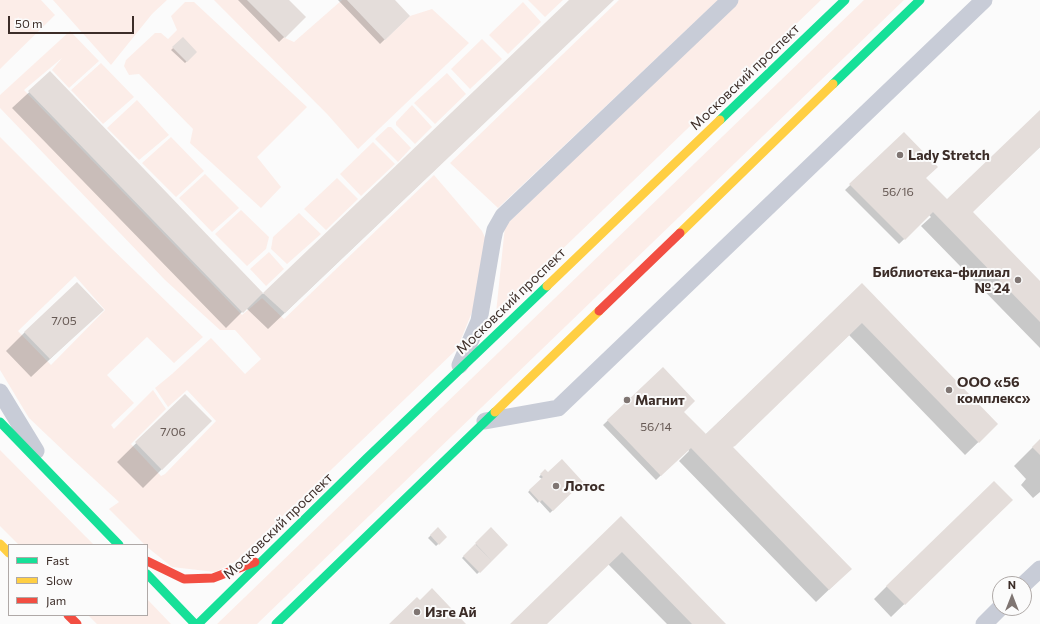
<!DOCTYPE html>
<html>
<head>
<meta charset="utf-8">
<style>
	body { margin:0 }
	#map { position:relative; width:1040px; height:624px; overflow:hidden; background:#fbfbfb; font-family:Commissioner,sans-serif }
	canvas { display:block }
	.legend { position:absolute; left:8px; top:544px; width:140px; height:72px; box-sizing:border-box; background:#fbfbfb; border:1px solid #afa9a7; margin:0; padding:5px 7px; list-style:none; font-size:12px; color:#3c2d28 }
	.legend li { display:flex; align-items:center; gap:8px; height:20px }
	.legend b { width:20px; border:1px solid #afa9a7 }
	.north { position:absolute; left:992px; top:576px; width:40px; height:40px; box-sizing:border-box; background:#fbfbfb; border:1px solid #afa9a7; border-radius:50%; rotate:0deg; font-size:11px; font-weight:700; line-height:16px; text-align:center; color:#3c2d28 }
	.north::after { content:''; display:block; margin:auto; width:14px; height:18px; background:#7f7572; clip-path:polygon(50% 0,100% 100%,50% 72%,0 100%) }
	.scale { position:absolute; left:8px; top:16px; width:126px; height:18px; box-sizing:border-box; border:2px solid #3c2d28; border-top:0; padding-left:5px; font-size:12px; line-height:14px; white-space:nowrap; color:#3c2d28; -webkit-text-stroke:3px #fbfbfb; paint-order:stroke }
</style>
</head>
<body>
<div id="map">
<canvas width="1040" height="624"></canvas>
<ul class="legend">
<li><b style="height:5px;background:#16e098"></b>Fast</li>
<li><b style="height:5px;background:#ffcf43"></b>Slow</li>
<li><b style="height:5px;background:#f24e42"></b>Jam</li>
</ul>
<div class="north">N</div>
<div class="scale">50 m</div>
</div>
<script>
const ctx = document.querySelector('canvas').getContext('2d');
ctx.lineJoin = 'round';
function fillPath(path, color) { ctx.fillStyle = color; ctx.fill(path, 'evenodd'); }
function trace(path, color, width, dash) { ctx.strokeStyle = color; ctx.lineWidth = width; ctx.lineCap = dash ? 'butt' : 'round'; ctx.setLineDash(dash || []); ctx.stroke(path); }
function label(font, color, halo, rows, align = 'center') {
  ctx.font = font + ' Commissioner,sans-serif'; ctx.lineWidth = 4; ctx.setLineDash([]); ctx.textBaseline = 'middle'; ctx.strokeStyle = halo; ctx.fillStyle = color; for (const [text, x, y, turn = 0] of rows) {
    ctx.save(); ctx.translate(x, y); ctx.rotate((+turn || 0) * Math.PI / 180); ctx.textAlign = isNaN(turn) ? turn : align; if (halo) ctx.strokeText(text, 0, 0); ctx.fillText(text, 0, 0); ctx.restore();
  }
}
const green = new Path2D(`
	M0,0H41L55,15L0,69Z
	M53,0H167L152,14L111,65Z
	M214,0H247L285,38L294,42L342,0H347L385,40L410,16L432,9L469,43L358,149L328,115Z
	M528,0H563L545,17Z
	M619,0H718L498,208L450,163Z
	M739,0H821L496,313L505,226Z
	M864,0H904L257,624H217Z
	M185,2H194L307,107L257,157L281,187L261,208L190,143L193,129L139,74L129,75L124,66L126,60L155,33H161L168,39L177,30L171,16Z
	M523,2L541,22L508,54L489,35Z
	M70,31L99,61L69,88L52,70L62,58L24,90L242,315L262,298L284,319L434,175L482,231L487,242L479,295L457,349L235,562L215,572L172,567L147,547V545H145L109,509L119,502L69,456L29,418L0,370V137L108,245L203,337L174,363L147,337L107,375L134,403L111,425L114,429L153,390L166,409L131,444L161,476L165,474L216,421L187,390L168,407L155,388L172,374L211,338L245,374L261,359L235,330H220L165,280L0,108V95ZM75,276L105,310L51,365L18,331Z
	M482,39L502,59L470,89L451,69Z
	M101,63L134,97L103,124L71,90Z
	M447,73L466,94L435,124L414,103Z
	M137,100L169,135L139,160L107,128Z
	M412,105L432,127L415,144L396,125V122Z
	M388,127H391L411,148L398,162L375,139Z
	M171,137L204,171L176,197L142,163Z
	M373,142L395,164L361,196L340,174Z
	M205,174L239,208L212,232L179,198Z
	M337,178L358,199L326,230L304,209Z
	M241,210L269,237L266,249L247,266L215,234Z
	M299,213L321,234L287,264L271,249L273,237Z
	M269,252L284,269L266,286L250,269Z
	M0,450L94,545H19L0,526Z
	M147,599L171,624H97L88,615H147Z`);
const shadow = new Path2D(`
	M238,0H288L305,17L279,42Z
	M338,0H394L409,16L380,44Z
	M571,0H613L268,329L246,308L226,328L12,108L50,73L263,294Z
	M183,39L196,52L185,63L171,50Z
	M1040,111V147L972,212L1040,282V348L921,226L931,217L929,215L899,244L845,190L904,133L925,179L943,205Z
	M862,285L997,424L965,455L849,335L732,447L837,582L816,602L679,461L689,451L688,449L656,480L603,425L663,368L683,412L705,435Z
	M83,328L31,377L6,351L25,332Z
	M185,395L210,421L143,488L117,462Z
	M1040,440V492L1033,498L1021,485L1026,479L1014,466Z
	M545,470L548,473L582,482L550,513L539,501L538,503L528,492L542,479L539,477Z
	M998,513L891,617L874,599L887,586Z
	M621,518L724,624H667L608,564L546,624H511Z
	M438,528L446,537L436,546L428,538Z
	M491,529L507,545L477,574L462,558Z`);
const building = new Path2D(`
	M247,0H289L306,17L285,38Z
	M347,0H395L410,16L385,40Z
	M569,0H614L285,313L263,293Z
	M183,37L197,52L187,62L172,47Z
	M50,71L263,293L243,313L28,91Z
	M1040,110V147L973,212L1040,281V322L933,212L905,240L849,184L904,132L938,167L926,178L947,199Z
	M77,282L104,310L50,359L24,332Z
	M862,283L998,424L979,443L862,323L735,446L733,447L852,569L829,590L691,448L661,476L607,420L663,367L695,401L684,412L706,434Z
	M185,394L212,421L162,470L135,442Z
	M1040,439V455L1032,447Z
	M562,459L583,482L553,511L542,500L540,502L529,490L543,477L540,474L545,469L548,472Z
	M994,481L1013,500L905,605L886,586Z
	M621,516L726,624H692L622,552L547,624H510Z
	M438,527L447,537L439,545L430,535Z
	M491,527L508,545L492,561L475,543Z
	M475,544L492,561L480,573L463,556Z
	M432,588L466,624H389L417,597L420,600Z`);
const street = new Path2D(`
	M460,365L479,321L493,239L495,230L503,216L730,0
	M0,392L36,451
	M485,421L558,408L984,0
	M1024,584L1040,569
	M984,624L1000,608`);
const fast = new Path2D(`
	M833,84L920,0
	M720,120L845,0
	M0,422L119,545
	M147,574L195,624
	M198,624L367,458L547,286
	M276,624L495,412`);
const slow = new Path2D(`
	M680,233L833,84
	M547,286L720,120
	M495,412L599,311
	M0,544L9,553`);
const jam = new Path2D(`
	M599,311L680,233
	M147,561L184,579L213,578L255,562
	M68,615L77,624`);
const markers = [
	[900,155,4,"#7f7572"],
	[1018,280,4,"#7f7572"],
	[949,390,4,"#7f7572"],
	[627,400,4,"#7f7572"],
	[556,486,4,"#7f7572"],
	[417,612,4,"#7f7572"]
];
const numberNames = [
	["56/16",898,192],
	["7/05",64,321],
	["56/14",656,427],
	["7/06",173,432]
];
const streetNames = [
	["Московский проспект",745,77,-44],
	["Московский проспект",511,301,-44],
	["Московский проспект",278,526,-44]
];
const poiNames = [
	["Lady Stretch",908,155],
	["Библиотека-филиал",1010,272,"right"],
	["№ 24",1010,288,"right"],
	["ООО «56",957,382],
	["комплекс»",957,398],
	["Магнит",635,400],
	["Лотос",564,486],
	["Изге Ай",425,612]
];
fillPath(green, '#fcede8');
fillPath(shadow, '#0003');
fillPath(building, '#e4ddda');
trace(street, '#c8ccd7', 17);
trace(fast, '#16e098', 9);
trace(slow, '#ffcf43', 9);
trace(jam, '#f24e42', 9);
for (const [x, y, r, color] of markers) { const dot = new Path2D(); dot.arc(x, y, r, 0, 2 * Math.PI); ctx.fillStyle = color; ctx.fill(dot); trace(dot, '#fbfbfb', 1.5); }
label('12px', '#665954', null, numberNames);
label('14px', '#3c2d28', '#fbfbfb', streetNames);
label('bold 14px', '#3c2d28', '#fbfbfb', poiNames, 'left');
</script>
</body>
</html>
